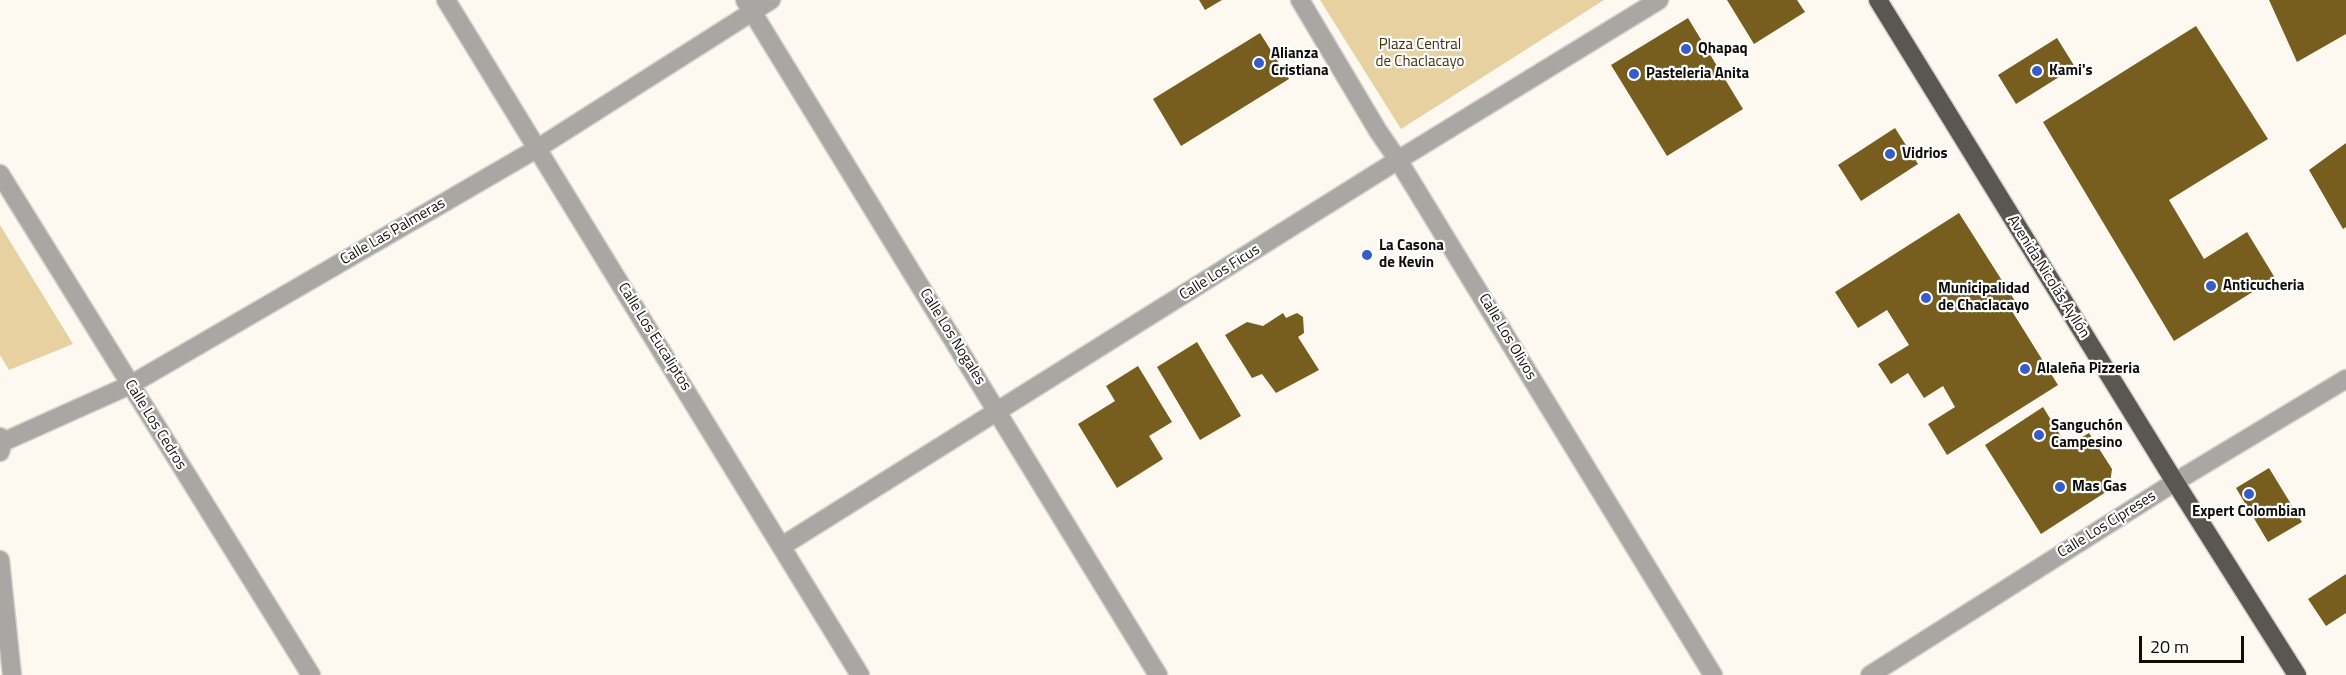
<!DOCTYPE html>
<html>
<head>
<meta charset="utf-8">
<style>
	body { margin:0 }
	#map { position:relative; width:2346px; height:675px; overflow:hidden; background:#fdf9f1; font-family:"Titillium Web",sans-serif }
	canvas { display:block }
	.scale { position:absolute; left:2139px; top:636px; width:105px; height:27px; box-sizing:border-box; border:3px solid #0e0d0a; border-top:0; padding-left:8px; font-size:18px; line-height:21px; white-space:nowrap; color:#0e0d0a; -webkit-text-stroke:4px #fff; paint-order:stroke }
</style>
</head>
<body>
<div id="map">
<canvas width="2346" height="675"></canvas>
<div class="scale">20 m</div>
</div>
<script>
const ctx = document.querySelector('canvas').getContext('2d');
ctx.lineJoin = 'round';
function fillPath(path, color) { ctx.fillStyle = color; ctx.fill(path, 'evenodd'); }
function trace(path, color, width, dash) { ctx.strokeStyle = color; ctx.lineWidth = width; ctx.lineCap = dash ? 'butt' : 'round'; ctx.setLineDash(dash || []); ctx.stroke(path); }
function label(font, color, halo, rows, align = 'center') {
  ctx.font = font + ' "Titillium Web",sans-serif'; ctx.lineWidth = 4.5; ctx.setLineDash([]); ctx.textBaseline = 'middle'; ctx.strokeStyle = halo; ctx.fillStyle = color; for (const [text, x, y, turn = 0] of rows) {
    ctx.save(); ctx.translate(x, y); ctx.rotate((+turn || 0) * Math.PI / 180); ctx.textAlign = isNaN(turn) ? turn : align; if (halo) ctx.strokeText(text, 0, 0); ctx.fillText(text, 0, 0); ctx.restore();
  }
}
const green = new Path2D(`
	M1320,0H1604L1401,129Z
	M0,225L73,344L9,370L0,355Z`);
const building = new Path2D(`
	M1199,0H1222L1205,10Z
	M1727,0H1797L1805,12L1754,44Z
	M2269,0H2346V34L2297,62Z
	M1688,18L1743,109L1667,156L1611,65Z
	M2196,26L2268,139L2169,200L2204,259L2247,232L2275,278L2174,341L2043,122Z
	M1260,33L1289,79L1181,146L1153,99Z
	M2057,38L2075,67L2016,104L1998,75Z
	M1895,128L1918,164L1861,201L1838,165Z
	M2346,143V227L2343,229L2309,170Z
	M1959,213L2017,304L2010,308L2058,385L1947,455L1928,424L1955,407L1943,386L1924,398L1908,373L1891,384L1878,364L1909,345L1887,310L1858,328L1835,292Z
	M1283,313L1286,318L1297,313L1303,317L1304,333L1298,337L1319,370L1276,393L1262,374L1252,378L1225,335L1247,322L1263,326Z
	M1197,342L1241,416L1200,440L1157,367Z
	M1138,366L1172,422L1149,436L1163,459L1117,488L1078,424L1115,401L1106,386Z
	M2043,407L2067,446L2089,433L2112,469L2109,490L2041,534L1985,445Z
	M2269,468L2302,522L2268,542L2236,488Z
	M2346,574V613L2326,626L2308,599Z`);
const minor = new Path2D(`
	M446,0L860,675
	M745,0L1158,675
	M1300,0L1378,131L1398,160L1713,675
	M0,174L311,675
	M3,442L130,385L538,148L771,0
	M782,546L1398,160L1659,0
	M1870,675L2175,482L2346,379`);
const tertiary = new Path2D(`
	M0,437L3,442L0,452
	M0,560L12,675`);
const trunk = new Path2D(`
	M1878,0L2175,482L2297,675`);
const markers = [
	[1686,49,6,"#365ccc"],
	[1259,63,6,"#365ccc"],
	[2037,71,6,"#365ccc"],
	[1634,74,6,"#365ccc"],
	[1890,154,6,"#365ccc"],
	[1367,255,6,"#365ccc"],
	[2211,286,6,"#365ccc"],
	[1926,298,6,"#365ccc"],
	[2025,369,6,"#365ccc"],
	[2039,435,6,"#365ccc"],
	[2060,487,6,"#365ccc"],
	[2249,494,6,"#365ccc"]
];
const parkNames = [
	["Plaza Central",1420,45],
	["de Chaclacayo",1420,62]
];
const poiNames = [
	["Qhapaq",1698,49],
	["Alianza",1271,54],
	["Cristiana",1271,71],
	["Kami's",2049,71],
	["Pasteleria Anita",1646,74],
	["Vidrios",1902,154],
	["La Casona",1379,246],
	["de Kevin",1379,263],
	["Anticucheria",2223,286],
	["Municipalidad",1938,289],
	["de Chaclacayo",1938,306],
	["Alaleña Pizzeria",2037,369],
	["Sanguchón",2051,426],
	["Campesino",2051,443],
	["Mas Gas",2072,487],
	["Expert Colombian",2249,512,"center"]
];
const streetNames = [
	["Calle Las Palmeras",393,232,-30],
	["Calle Los Ficus",1220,273,-32],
	["Avenida Nicolás Ayllón",2048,277,58],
	["Calle Los Eucaliptos",654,337,58],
	["Calle Los Nogales",952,337,58],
	["Calle Los Olivos",1507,337,59],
	["Calle Los Cedros",155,425,58],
	["Calle Los Cipreses",2107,525,-32]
];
fillPath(green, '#e7d1a1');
fillPath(building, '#775e1f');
trace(minor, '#d7d3cc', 21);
trace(tertiary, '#d7d3cc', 21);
trace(trunk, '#d7d3cc', 21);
trace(minor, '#a8a7a3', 18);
trace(tertiary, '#a8a7a3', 18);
trace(trunk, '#5a5751', 18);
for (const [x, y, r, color] of markers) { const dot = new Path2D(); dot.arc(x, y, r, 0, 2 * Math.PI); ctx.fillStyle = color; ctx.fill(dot); trace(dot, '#fff', 2); }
label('15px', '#40310d', '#fff', parkNames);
label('bold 15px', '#0e0d0a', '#fff', poiNames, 'left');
label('15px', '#0e0d0a', '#fff', streetNames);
</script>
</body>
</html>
